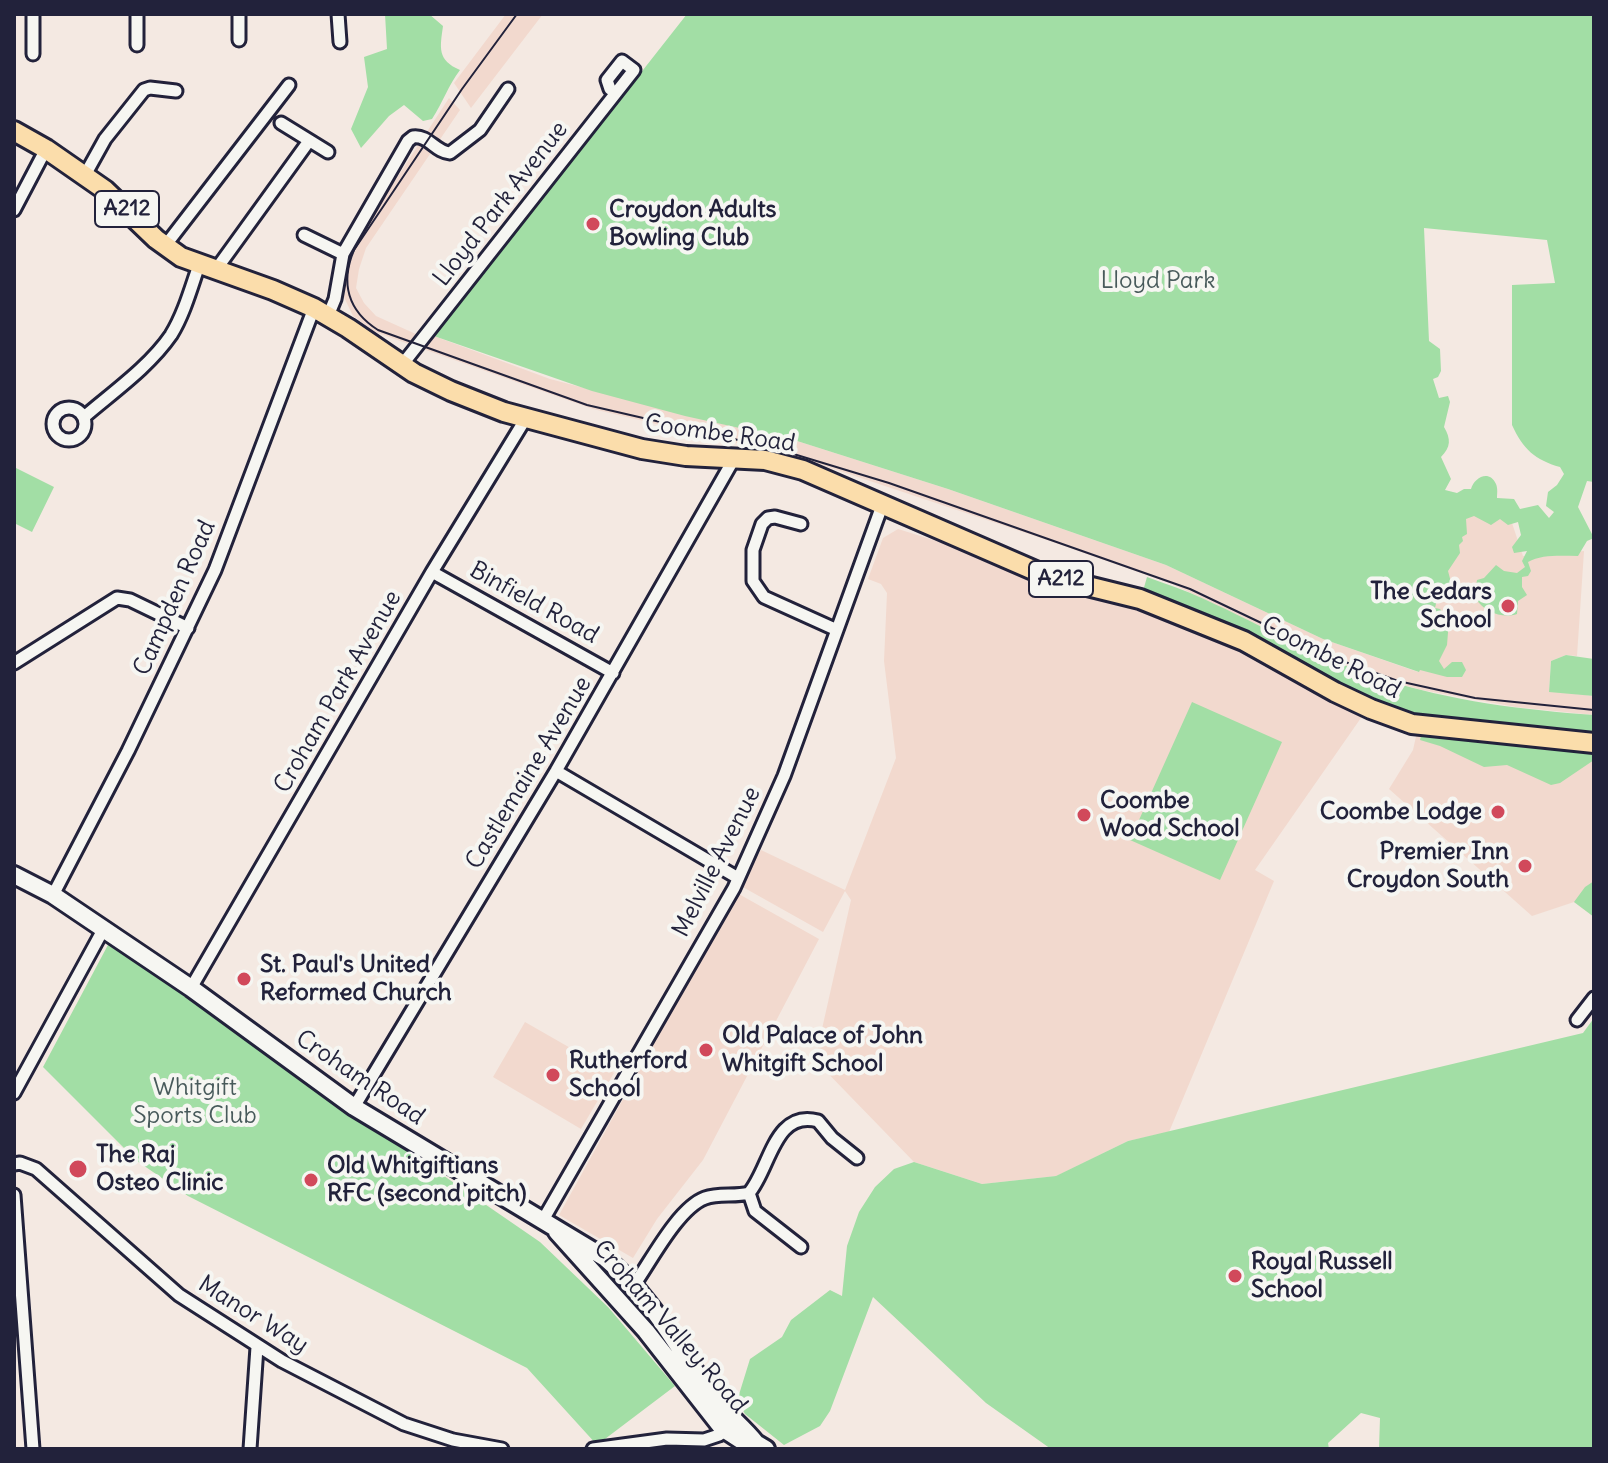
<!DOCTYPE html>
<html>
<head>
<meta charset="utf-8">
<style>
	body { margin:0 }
	#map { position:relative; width:1608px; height:1463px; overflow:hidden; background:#f4e9e2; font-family:Delius,sans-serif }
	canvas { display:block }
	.frame { position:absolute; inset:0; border:16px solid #22223b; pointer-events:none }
</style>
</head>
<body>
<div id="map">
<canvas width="1608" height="1463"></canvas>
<div class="frame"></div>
</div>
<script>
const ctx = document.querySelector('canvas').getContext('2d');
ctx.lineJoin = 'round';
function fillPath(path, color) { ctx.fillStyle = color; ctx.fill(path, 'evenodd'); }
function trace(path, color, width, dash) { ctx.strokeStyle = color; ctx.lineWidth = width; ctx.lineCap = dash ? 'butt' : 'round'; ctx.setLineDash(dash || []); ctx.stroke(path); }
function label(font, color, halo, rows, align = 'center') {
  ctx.font = font + ' Delius,sans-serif'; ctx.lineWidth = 8; ctx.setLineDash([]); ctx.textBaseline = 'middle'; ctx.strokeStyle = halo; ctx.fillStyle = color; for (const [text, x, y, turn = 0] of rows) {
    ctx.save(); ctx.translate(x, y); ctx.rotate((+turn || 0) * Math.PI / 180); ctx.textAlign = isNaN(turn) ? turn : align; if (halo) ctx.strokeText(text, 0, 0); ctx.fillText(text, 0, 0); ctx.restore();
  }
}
const built = new Path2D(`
	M506,14H543L471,108L454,83Z
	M449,98L460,110L366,248L359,269L356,288L364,303L376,316L418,335L434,336L550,379L715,422L794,440L948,489L1166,565L1323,639L1418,672L1444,570L1467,499L1505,502L1523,556L1584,551L1577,656L1566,655L1551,661L1549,691L1594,696V715L1516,707L1422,690L1382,679L1336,662L1172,584L1050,541L801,458L593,409L375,332L353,316L342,293V273L348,253Z
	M898,529L959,548L998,567L1044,584L1119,600L1242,648L1363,715L1255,870L1274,881L1169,1132L1128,1141L1057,1176L982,1184L914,1162L815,1060L851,900L845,891L823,932L741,886L761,850L845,890L896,758L884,661L887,593L881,584L868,579L883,538Z
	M1417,732L1594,748V917L1574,902L1532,916L1389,789L1413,750Z
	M737,893L819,939L703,1160L657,1219L633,1258L559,1215Z
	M525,1022L614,1073L581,1129L493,1077Z`);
const green = new Path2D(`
	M385,14H429L443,26C440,48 437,60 460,70C448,86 443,102 432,119L423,121L404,105L389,116L361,148L351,129L368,87L364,57L387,49Z
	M687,14H1594V482L1587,481L1578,507L1594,538L1587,541L1578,556C1562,556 1542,554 1528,562L1531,571L1528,576L1522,577V587L1527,595L1518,601L1517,614C1503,619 1484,612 1476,599L1479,592L1476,586L1477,580L1484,578L1496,565L1504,571L1517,573L1525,567L1522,561L1527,551L1514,553L1512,547L1521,535L1518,522L1508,525L1500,519L1491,525L1474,516L1466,519L1467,534L1462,537L1463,541L1459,545L1460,553L1448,571L1453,590L1438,595L1435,608L1440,609L1449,620L1447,645L1439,661L1444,669L1452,662H1462L1466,670L1462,677H1447L1420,670L1419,672L1323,639L1166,565L948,489L794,440L685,416L592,391L434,336ZM1424,228L1547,240L1555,283L1512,285V425C1523,449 1535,460 1560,467L1564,474L1557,485L1548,492L1546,506L1554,512L1549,518L1538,505L1520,509L1514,499L1497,498C1497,494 1498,489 1496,484C1489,469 1474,478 1471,489H1464L1457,493L1445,490L1451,479L1441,457C1451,447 1451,439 1444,427L1450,402L1448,396L1439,398L1433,379L1438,377L1441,371L1440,349L1429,341Z
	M14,467L54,487L32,532L14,523Z
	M1147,577C1166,584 1185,590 1204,599C1263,626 1320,659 1383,679C1450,701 1524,710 1594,715V734L1573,730L1429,718L1388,708L1291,656L1143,591Z
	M1566,655L1594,659V696L1549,692L1551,661Z
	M1192,702L1282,742L1220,880L1130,840Z
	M1422,732L1594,748V760L1560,783L1551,785L1507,765L1484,767L1440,746L1420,740Z
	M1594,881V917L1574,902L1585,887Z
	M109,943L194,998L274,1059L540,1242L608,1307L675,1386L597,1445L527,1368L188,1196L137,1161L43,1067Z
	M1594,1018V1449H1379L1380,1418L1361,1413L1328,1443L1329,1449H1051L986,1403L873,1297L830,1411L820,1426L784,1445L745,1414L737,1401L750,1359L782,1337L791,1320L830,1290L842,1296L847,1246L859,1212L875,1187L894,1169L914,1162L982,1184L1056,1176L1128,1141L1583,1033Z`);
const street = new Path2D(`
	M338,14L340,42
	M239,40V14
	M137,45V14
	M33,54V14
	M281,123L328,152
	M85,175L105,139L144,90L150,88L176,91
	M14,210L46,149
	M304,235L343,254
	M165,246L289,85
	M215,271L309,141
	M328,316L335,299L343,254L408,141L413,137C429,135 435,152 450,153L480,130L508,89
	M402,365L634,70L622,61L607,80L610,89L616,93
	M53 424a16 16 0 1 1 32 0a16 16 0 1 1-32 0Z
	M84,417C113,392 149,367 171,335C184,314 191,288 199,265
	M801,524L775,517L768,518L762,524L753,550V581L764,597L837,630
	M432,572L613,673
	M14,663L117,598L130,600L188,628
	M556,771L738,878
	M53,895L128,751L215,570L314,308
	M191,988L432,572L526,418
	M1577,1020L1594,998
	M14,1093L103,930
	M354,1107L556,771L735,457
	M14,1164L20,1163L36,1169L179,1295L282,1361L404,1424L453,1440L502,1449
	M749,1193L755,1211L801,1247
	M14,1195L33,1449
	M543,1220L734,888L784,776L883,503
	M634,1285C651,1261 678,1208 705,1198C719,1193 735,1197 749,1193C770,1169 774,1109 818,1121L832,1138L857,1158
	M250,1449L257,1347
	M593,1449L667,1439L704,1440L719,1435L729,1428`);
const secondary = new Path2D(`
	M14,875L53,895L191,988L354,1107L605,1258C656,1301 678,1351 717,1402C729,1416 744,1428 756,1443
	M557,1232L646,1331L722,1428L742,1441L756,1443L766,1449`);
const primary = new Path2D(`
	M14,131L46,149L105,190L156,239L181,257L273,290L314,308L348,328L414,373L451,391L504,412L642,449L686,456L765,460L803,470L1047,576L1140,599L1244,641L1335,692L1371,709L1412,724L1594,743`);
const tram = new Path2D(`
	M517,14L462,89L354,250C340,283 348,311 378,330L587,405L777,449L889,483L1190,589L1337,659L1398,681L1475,698L1594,710`);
const markers = [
	[593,224,8,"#d1495b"],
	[1508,606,8,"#d1495b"],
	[1498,812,8,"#d1495b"],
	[1084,815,8,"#d1495b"],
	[1525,866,8,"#d1495b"],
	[244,979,8,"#d1495b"],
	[706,1050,8,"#d1495b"],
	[553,1075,8,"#d1495b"],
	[78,1169,10,"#d1495b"],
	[311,1180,8,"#d1495b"],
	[1235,1276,8,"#d1495b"]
];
const shields = [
	[127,209,64],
	[1061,579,64]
];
const shieldNames = [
	["A212",127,209],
	["A212",1061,579]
];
const streetNames = [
	["Lloyd Park Avenue",501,204,-52],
	["Coombe Road",720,434,8],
	["Campden Road",175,598,-66],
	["Binfield Road",534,603,29],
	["Coombe Road",1331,658,27],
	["Croham Park Avenue",338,692,-60],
	["Castlemaine Avenue",529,773,-59],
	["Melville Avenue",717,862,-63],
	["Croham Road",360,1078,34],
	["Manor Way",253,1315,32],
	["Croham Valley Road",670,1327,49]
];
const poiNames = [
	["Croydon Adults",609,210],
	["Bowling Club",609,238],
	["The Cedars",1492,592,"right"],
	["School",1492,620,"right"],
	["Coombe",1100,801],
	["Wood School",1100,829],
	["Coombe Lodge",1482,812,"right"],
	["Premier Inn",1509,852,"right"],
	["Croydon South",1509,880,"right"],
	["St. Paul's United",260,965],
	["Reformed Church",260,993],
	["Old Palace of John",722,1036],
	["Whitgift School",722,1064],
	["Rutherford",569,1061],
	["School",569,1089],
	["The Raj",96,1155],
	["Osteo Clinic",96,1183],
	["Old Whitgiftians",327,1166],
	["RFC (second pitch)",327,1194],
	["Royal Russell",1251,1262],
	["School",1251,1290]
];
const parkNames = [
	["Lloyd Park",1158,281],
	["Whitgift",195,1088],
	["Sports Club",195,1116]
];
fillPath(built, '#f2d9ce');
fillPath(green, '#a2dea5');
trace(street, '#22223b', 17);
trace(secondary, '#22223b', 22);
trace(primary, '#22223b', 24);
trace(street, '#f6f6f2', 11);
trace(secondary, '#f6f6f2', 16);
trace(primary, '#fbddab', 18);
trace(tram, '#22223b', 2);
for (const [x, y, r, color] of markers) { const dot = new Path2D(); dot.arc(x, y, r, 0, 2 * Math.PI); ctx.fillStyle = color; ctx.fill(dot); trace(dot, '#f6f6f2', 3); }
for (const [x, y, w] of shields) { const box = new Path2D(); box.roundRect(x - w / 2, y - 18, w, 36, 6); ctx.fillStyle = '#f6f6f2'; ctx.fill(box); trace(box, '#22223b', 2); }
label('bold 22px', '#22223b', null, shieldNames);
label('24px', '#22223b', '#f6f6f2', streetNames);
label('bold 24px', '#22223b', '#f6f6f2', poiNames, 'left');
label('24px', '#485a5b', '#f6f6f2', parkNames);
</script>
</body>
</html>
